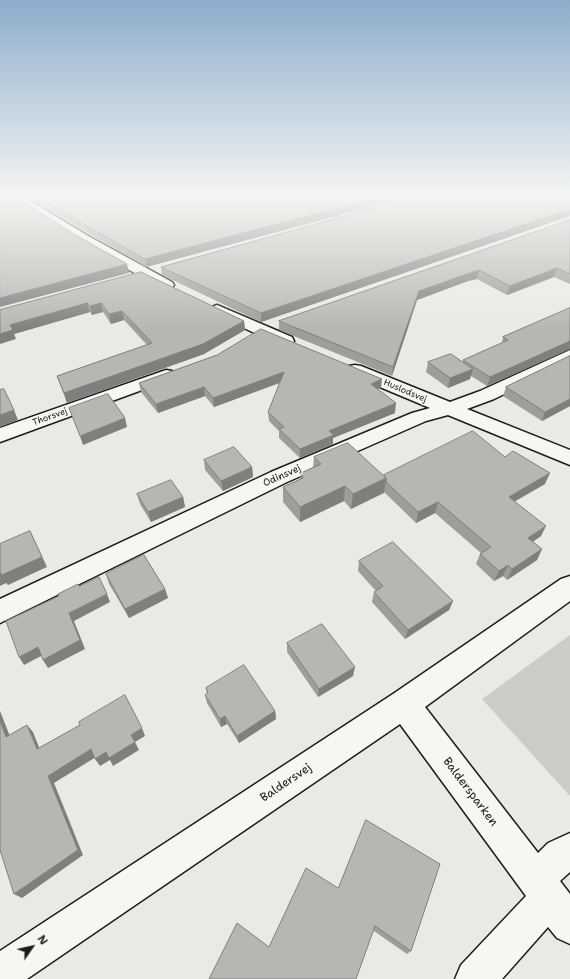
<!DOCTYPE html>
<html>
<head>
<meta charset="utf-8">
<style>
	body { margin:0 }
	#map { position:relative; width:570px; height:979px; overflow:hidden; background:#e9e9e5; font-family:"Shantell Sans",sans-serif }
	canvas { display:block }
	.north { position:absolute; left:12px; top:927px; width:40px; height:40px; -webkit-text-stroke:3px #f6f6f2; paint-order:stroke; rotate:56deg; font-size:11px; font-weight:700; line-height:16px; text-align:center; color:#1c1c1c }
	.north::after { content:''; display:block; margin:auto; width:14px; height:18px; background:#1c1c1c; clip-path:polygon(50% 0,100% 100%,50% 72%,0 100%) }
</style>
</head>
<body>
<div id="map">
<canvas width="570" height="979"></canvas>
<div class="north">N</div>
</div>
<script>
const ctx = document.querySelector('canvas').getContext('2d');
ctx.lineJoin = 'round';
function fillPath(path, color) { ctx.fillStyle = color; ctx.fill(path, 'evenodd'); }
function trace(path, color, width, dash) { ctx.strokeStyle = color; ctx.lineWidth = width; ctx.lineCap = dash ? 'butt' : 'round'; ctx.setLineDash(dash || []); ctx.stroke(path); }
function label(font, color, halo, rows, align = 'center') {
  ctx.font = font + ' "Shantell Sans",sans-serif'; ctx.lineWidth = 3; ctx.setLineDash([]); ctx.textBaseline = 'middle'; ctx.strokeStyle = halo; ctx.fillStyle = color; for (const [text, x, y, turn = 0] of rows) {
    ctx.save(); ctx.translate(x, y); ctx.rotate((+turn || 0) * Math.PI / 180); ctx.textAlign = isNaN(turn) ? turn : align; if (halo) ctx.strokeText(text, 0, 0); ctx.fillText(text, 0, 0); ctx.restore();
  }
}
const green = new Path2D(`
	M570,635V796L482,699Z`);
const minor = new Path2D(`
	M5,194H19L90,237L172,282L174,285L172,288H162L80,243Z
	M217,305L292,337L294,341L292,345L286,346L280,345L212,313L209,310L212,307Z
	M570,350V362L494,399L467,409L570,450V465L448,415L426,421L287,482L0,623V599L271,472L412,413L430,408L349,374L346,370L349,366L355,365L361,366L450,402L480,391Z
	M166,370L172,371L175,375L172,379L0,442V428Z
	M570,576V601L425,707L538,853L548,843L570,833V872L560,881L570,894V944L557,938L548,927L502,979H455L461,965L526,896L400,724L27,979H0V951L393,694L561,579Z`);
const wall = new Path2D(`
	M22,194H411L393,201L146,267Z
	M570,194V216L261,322L162,275L161,267L402,200Z
	M570,220V284L554,277L507,295L477,279L468,281L417,300L392,376L279,330V321Z
	M141,272L244,321L245,330L204,354L67,403L57,376L147,345L124,320L111,324L103,312L92,315L90,312L14,334L16,339L0,310Z
	M570,308V349L487,386L471,376L470,379L448,388L426,372L428,362H463V360L502,343L503,337Z
	M217,355L381,388L378,389L395,413L333,438V444L300,458L279,438V431L269,421L268,412L280,383L214,407L205,396L158,413L141,392L139,383Z
	M570,356V406L542,421L503,396L506,387Z
	M314,457L384,475L505,457L545,484L515,501L541,536L533,542L542,549L537,560L507,580L503,576L494,581L476,564L480,554L481,553L435,513L416,523L384,492L351,509L344,501L300,522L283,502V487L300,479L301,473L313,467Z
	M204,460L252,467L253,477L223,491L205,470Z
	M137,494L183,497L185,507L151,522L140,504Z
	M359,561L453,601L449,610L405,639L372,602L374,592L376,591L358,571Z
	M106,574L165,589L168,598L129,618L109,584Z
	M287,643L353,676L318,697L287,652Z
	M206,688L275,711L276,719L239,743L227,724L221,727L207,703L205,695L207,694Z
	M338,888L411,951L407,954L374,931L269,947Z`);
const shadedWall = new Path2D(`
	M390,194H411L393,201L146,267L145,259Z
	M570,209V216L261,322V313Z
	M127,264L129,273L0,307V298Z
	M557,268L554,277L507,295L510,286Z
	M479,270L477,279L468,281L417,300L392,376L393,367L419,291L470,273Z
	M87,303L90,312L14,334L16,339L0,344V334L10,325Z
	M101,303L103,312L92,315L90,306Z
	M122,311L124,320L111,324L109,314Z
	M244,321L245,330L204,354L67,403L64,393Z
	M570,341V349L487,386L490,377Z
	M473,369L470,379L448,388L450,378Z
	M284,372V381L214,407L213,398Z
	M382,379L381,388L370,393L371,384Z
	M204,387L205,396L158,413L156,404Z
	M570,399V406L542,421L545,412Z
	M396,403L395,413L333,438V444L300,458V449L329,431Z
	M14,410L18,420L0,427V415Z
	M125,418L127,427L83,445L80,436Z
	M252,467L253,477L223,491L221,481Z
	M550,473L545,484L505,507L509,497Z
	M386,478L384,493L351,509L353,494Z
	M345,486L344,501L300,522V507Z
	M183,497L185,507L151,522L148,512Z
	M438,502L435,513L416,523L418,512Z
	M546,526L541,536L523,548L528,538Z
	M30,531L47,567L8,585L6,583L0,586V574Z
	M542,549L537,560L507,580L512,569Z
	M508,565L503,576L494,581L499,571Z
	M165,589L168,598L129,618L125,609Z
	M107,594L110,602L74,621L85,649L48,668L43,660L69,613Z
	M453,601L449,610L405,639L408,630Z
	M38,647L43,655L24,665L19,657Z
	M355,667L353,676L318,697L319,689Z
	M0,711L13,744L6,737L0,721Z
	M275,711L276,719L239,743L237,736Z
	M225,716L227,724L221,727L220,719Z
	M27,725L33,732L43,757L37,749Z
	M142,728L145,736L135,742L131,735Z
	M135,742L139,750L113,766L110,760L100,766L95,759L106,752Z
	M91,749L96,757L54,783L83,855L22,898L14,894L48,776Z`);
const building = new Path2D(`
	M0,194H11L77,236L127,264L0,298Z
	M32,194H390L145,259Z
	M419,194H570V209L261,313L161,267L402,200Z
	M570,220V274L557,268L510,286L479,270L470,273L419,291L393,367L279,321Z
	M141,272L244,321L203,344L64,393L57,376L152,343L122,311L109,314L101,303L90,306L87,303L10,325L13,330L0,334V310Z
	M570,308V341L490,377L463,360L508,340L503,337Z
	M261,329L382,379L371,384L396,403L329,431L334,435L300,449L279,429L284,427L268,412L284,372L213,398L204,387L156,404L139,383L217,355Z
	M451,354L473,369L450,378L428,362Z
	M570,356V399L545,412L506,387Z
	M4,389L14,410L0,415V390Z
	M108,394L125,418L80,436L69,408Z
	M473,431L505,457L513,451L550,473L509,497L546,526L528,538L542,549L512,569L508,565L499,571L480,554L491,547L438,502L418,512L386,482V478L384,475Z
	M348,443L386,478L353,494L345,486L300,507L283,487L303,478L301,473L321,464L314,457Z
	M234,447L252,467L221,481L204,460Z
	M171,480L183,497L148,512L137,494Z
	M30,531L42,557L2,575L1,573L0,574V544Z
	M393,542L453,601L408,630L374,592L383,586L359,561Z
	M144,555L165,589L125,609L106,574Z
	M99,577L107,594L69,613L80,640L43,660L38,647L19,657L6,621L59,596L58,594L78,584L79,586Z
	M322,624L355,667L319,689L287,643Z
	M244,665L275,711L237,736L225,716L220,719L205,695L208,693L206,688Z
	M125,695L142,728L131,735L135,742L109,758L106,752L95,759L91,749L48,776L78,850L14,894L0,850V721L6,737L27,725L37,749L80,725L79,722Z
	M366,820L440,864L411,951L375,926L356,979H209L237,923L269,947L306,868L338,888Z`);
const farStreetnames = [
	["Huslodsvej",405,391,23],
	["Thorsvej",50,417,-20]
];
const streetNames = [
	["Odinsvej",282,476,-24]
];
const nearStreetnames = [
	["Baldersvej",286,783,-34],
	["Baldersparken",470,792,53]
];
fillPath(green, '#cbcbc7');
trace(minor, '#1c1c1c', 3);
fillPath(minor, '#f6f6f2');
fillPath(wall, '#9d9d9a');
fillPath(shadedWall, '#7f7f7d');
fillPath(building, '#b6b6b3');
trace(building, '#7f7f7d', 1);
const sky = ctx.createLinearGradient(0, 0, 0, 331);
sky.addColorStop(0, '#8cadcc');
sky.addColorStop(0.59, '#f5f5f3');
sky.addColorStop(1, '#f5f5f300');
ctx.fillStyle = sky;
ctx.fillRect(0, 0, 570, 331);
label('9px', '#1c1c1c', '#f6f6f2', farStreetnames);
label('10px', '#1c1c1c', '#f6f6f2', streetNames);
label('12px', '#1c1c1c', '#f6f6f2', nearStreetnames);
</script>
</body>
</html>
